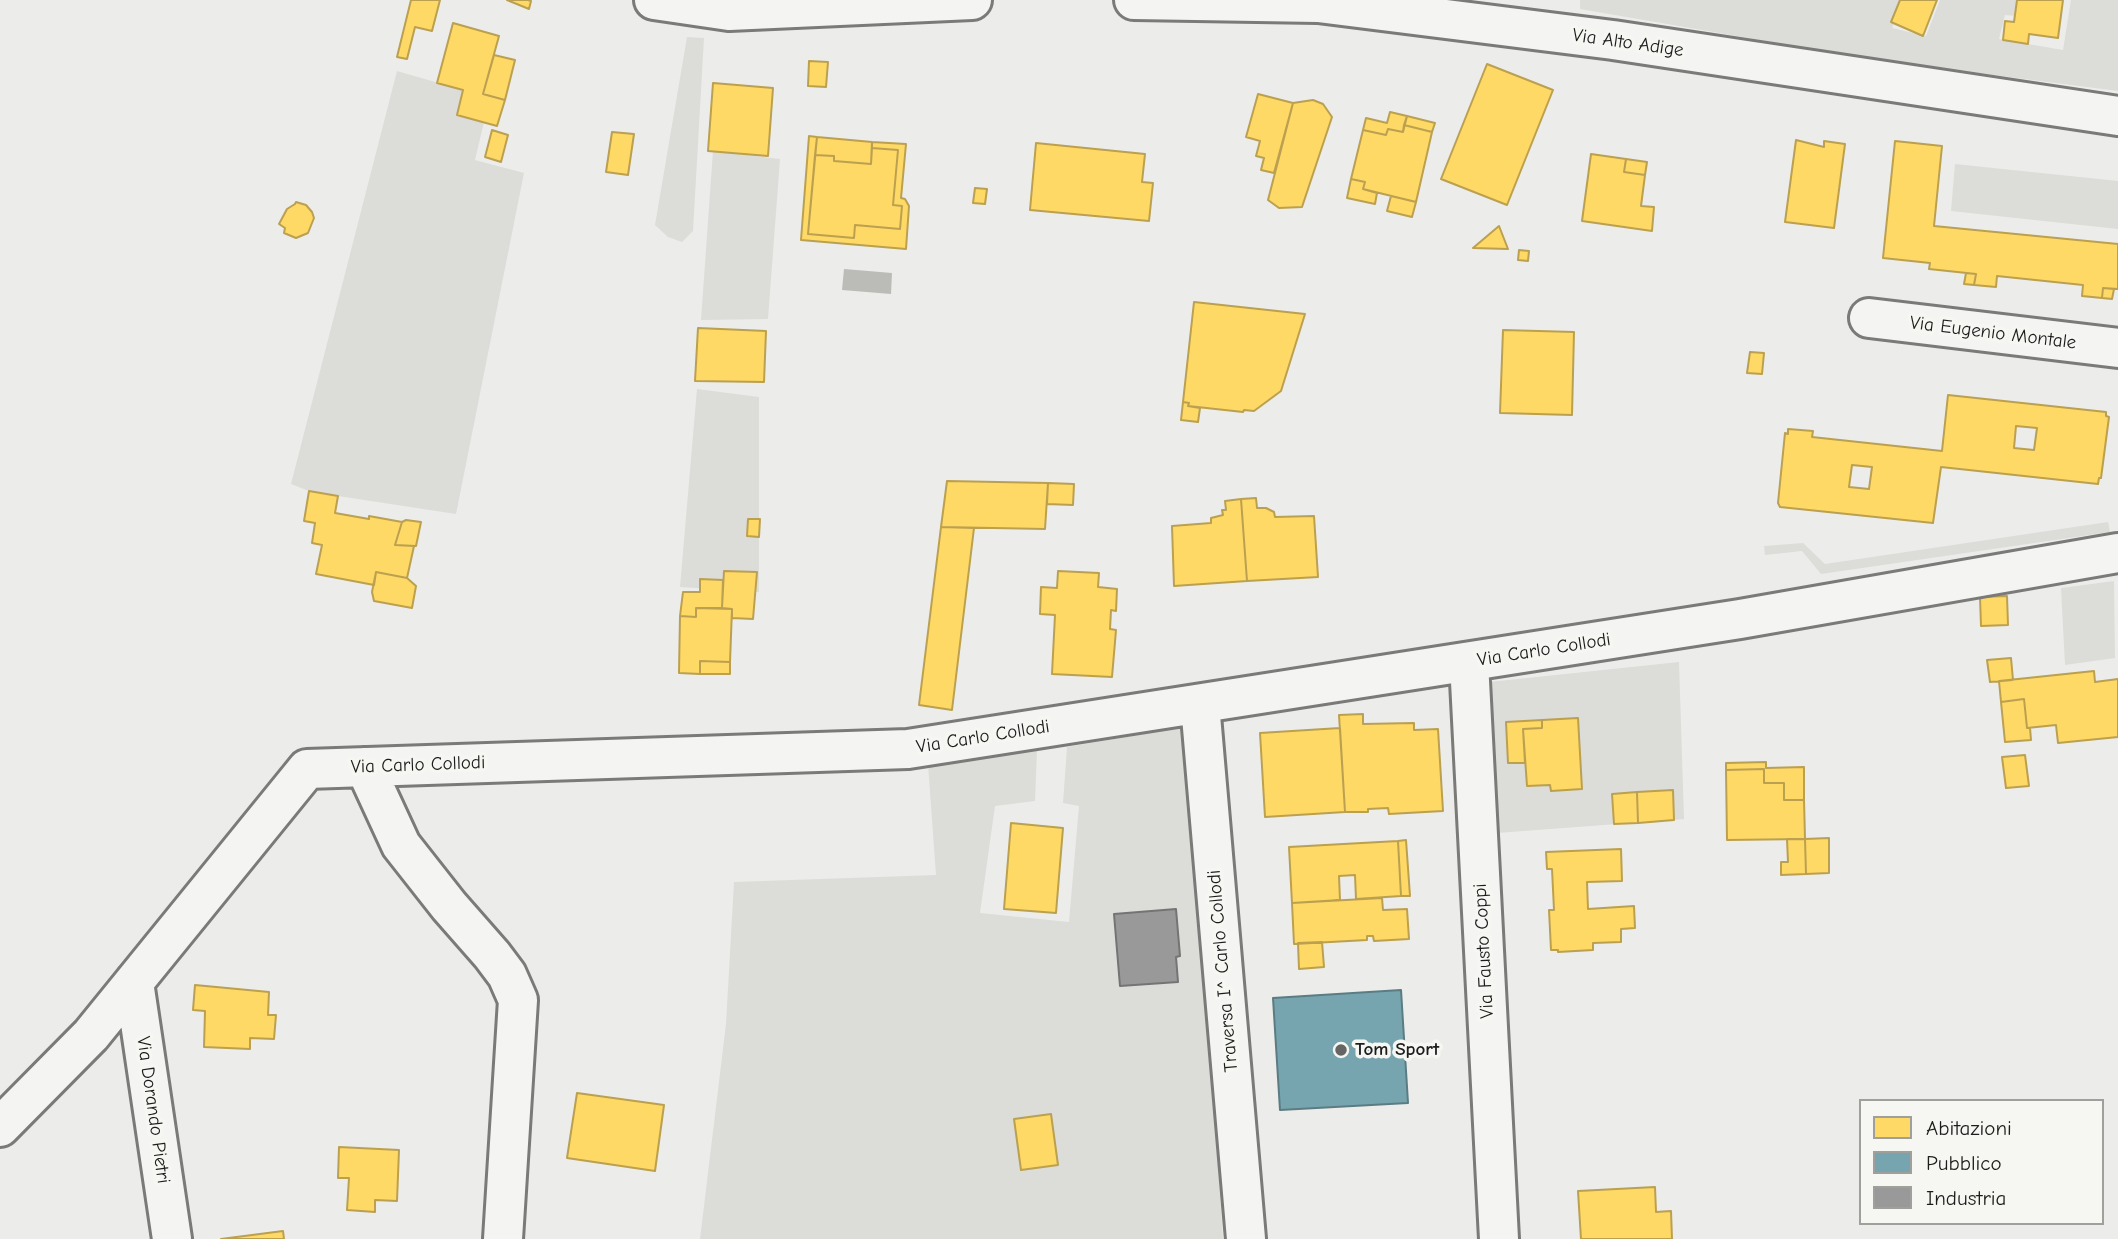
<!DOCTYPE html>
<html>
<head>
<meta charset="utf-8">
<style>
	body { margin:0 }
	#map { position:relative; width:2118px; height:1239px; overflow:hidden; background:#ececea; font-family:"Comic Neue",sans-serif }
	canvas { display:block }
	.legend { position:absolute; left:1859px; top:1099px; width:245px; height:126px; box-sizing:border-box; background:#f6f6f2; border:2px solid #9f9f9c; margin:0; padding:9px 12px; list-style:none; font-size:21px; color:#1c1c1c }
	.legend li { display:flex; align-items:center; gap:14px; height:35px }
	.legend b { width:35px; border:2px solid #9f9f9c }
</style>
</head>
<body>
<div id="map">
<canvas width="2118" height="1239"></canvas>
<ul class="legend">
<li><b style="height:19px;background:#ffd966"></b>Abitazioni</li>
<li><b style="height:19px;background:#76a5af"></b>Pubblico</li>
<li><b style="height:19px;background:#999"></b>Industria</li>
</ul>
</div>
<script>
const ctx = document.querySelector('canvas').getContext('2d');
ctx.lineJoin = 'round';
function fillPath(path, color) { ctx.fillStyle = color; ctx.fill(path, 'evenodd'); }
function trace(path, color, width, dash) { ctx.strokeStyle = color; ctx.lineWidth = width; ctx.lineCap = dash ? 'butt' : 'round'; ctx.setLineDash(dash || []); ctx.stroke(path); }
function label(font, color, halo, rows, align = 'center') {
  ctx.font = font + ' "Comic Neue",sans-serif'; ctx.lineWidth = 7; ctx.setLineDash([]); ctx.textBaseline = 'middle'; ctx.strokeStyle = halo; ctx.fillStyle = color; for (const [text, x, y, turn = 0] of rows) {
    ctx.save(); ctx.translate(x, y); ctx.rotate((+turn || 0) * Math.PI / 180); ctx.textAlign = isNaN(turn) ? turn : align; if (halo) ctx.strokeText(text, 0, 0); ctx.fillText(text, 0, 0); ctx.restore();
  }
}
const built = new Path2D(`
	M1580,0H1903L1892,28L1926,36L1940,0H2017L2016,16L2005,15L1999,39L2063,50L2071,0H2118V91L1876,60L1580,9Z
	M687,37L704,38L693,231L682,242L668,237L655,225Z
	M397,71L463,90L457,115L484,122L475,160L524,173L456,514L338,496L309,491L291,484Z
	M713,151L780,159L768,319L701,320Z
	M1955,164L2118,181V229L1951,211Z
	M697,389L759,397V592L680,587Z
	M2108,522L2110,532L1821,574L1802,551L1765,555L1764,546L1803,543L1825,564Z
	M2114,581L2115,658L2065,665L2061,588Z
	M1679,662L1684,819L1497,833L1489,682Z
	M1196,725L1207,1007L1223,1239H700L726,1024L734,882L936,875L928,764L1037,750L1035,801L995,806L980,913L1069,922L1079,806L1063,803L1067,747Z`);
const water = new Path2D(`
	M844,269L892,273L891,294L842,290Z`);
const homes = new Path2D(`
	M411,0H440L432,31L415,27L407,59L397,57Z
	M507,0H528L531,1L529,9Z
	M1900,0H1937L1923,36L1891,22Z
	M2017,0H2063L2058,38L2029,34L2028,44L2003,40L2005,21L2014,22Z
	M453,23L499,36L483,94L505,100L497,126L457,115L463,90L437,83Z
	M494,55L515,60L505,100L483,94Z
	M809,61L828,62L826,87L808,86Z
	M1487,64L1553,90L1507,205L1441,179Z
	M713,83L773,88L768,156L708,151Z
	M1258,94L1293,103L1274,173L1261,170L1264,158L1256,156L1260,141L1246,137Z
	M1313,100L1323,104L1332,117L1302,207L1279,208L1268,200L1293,103Z
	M1390,112L1407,116L1403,132L1388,129L1386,135L1363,130L1366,118L1387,123Z
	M1407,116L1435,123L1432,132L1404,125Z
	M1404,125L1432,132L1416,202L1363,189L1365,182L1351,179L1363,130L1386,135L1388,129L1403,132Z
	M492,130L508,135L501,162L485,157Z
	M612,132L634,134L628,175L606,172Z
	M809,136L817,137L808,234L854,238L855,225L900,229L902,206L893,205L898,150L872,148V142L906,144L901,198L905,199L909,206L906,249L801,240Z
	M817,137L872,142L871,164L834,161V156L815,155Z
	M1796,140L1824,147V141L1845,144L1834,228L1785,222Z
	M1895,141L1942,146L1934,226L2118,244V289L2103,288L2102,298L2082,296L2083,285L1997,276L1996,287L1974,285L1976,274L1929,269L1930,263L1883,258Z
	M1036,143L1145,154L1142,182L1153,183L1149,221L1030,210Z
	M872,148L898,150L893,205L902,206L900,229L855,225L854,238L808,234L815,155L834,156V161L871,164Z
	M1591,154L1626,159L1624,172L1645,175L1641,206L1654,207L1652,231L1582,221Z
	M1626,159L1647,162L1645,175L1624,172Z
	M1351,179L1365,182L1363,189L1377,193L1375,204L1347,198Z
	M975,188L987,189L985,204L973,203Z
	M1391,196L1416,202L1412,217L1387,211Z
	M296,202L306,205L312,212L314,218L308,233L296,238L284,233L285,228L279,224L287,209L295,204Z
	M1499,226L1508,249L1473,248Z
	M1519,250L1529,251L1528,261L1518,260Z
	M1966,273L1976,274L1974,285L1964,284Z
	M2103,288L2114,289L2112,299L2102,298Z
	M1194,302L1305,314L1281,391L1254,411L1244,410L1243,412L1188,406L1189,403L1183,402Z
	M698,328L766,331L764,382L695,381Z
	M1503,330L1574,332L1572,415L1500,413Z
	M1750,352L1764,353L1762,374L1747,373Z
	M1948,395L2106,412V416L2109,417L2101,478H2099L2098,484L1941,467L1933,523L1780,507L1778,503L1785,433L1788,434V429L1813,431L1812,437L1942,451ZM2016,426L2037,428L2034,450L2014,448ZM1852,465L1872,467L1869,489L1849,487Z
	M1183,402L1189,403L1188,406L1200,408L1198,422L1181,420Z
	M947,481L1048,483L1045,529L941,527Z
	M1048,483L1074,484L1073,505L1047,504Z
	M309,491L338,496L335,513L369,519V516L402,522L395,545L414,546L407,578L376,572L374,585L316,574L322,545L312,543L315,523L304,521Z
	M1256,498L1257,508H1266L1274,512L1275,517L1314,516L1318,577L1247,581L1241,499Z
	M1241,499L1247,581L1174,586L1172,526L1211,523V518L1223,515L1222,510H1226L1225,501Z
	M748,519H760L759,537L747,536Z
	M406,520L421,522L416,546L395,545L402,522Z
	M941,527L974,528L952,710L919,705Z
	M724,571L757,572L753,619L732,618V609L722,608Z
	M1058,571L1099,573L1098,587L1117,589L1116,611L1111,610L1110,629L1116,630L1112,677L1052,674L1055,615L1040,614L1041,587L1057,588Z
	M376,572L407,578L416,586L412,608L374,601L372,592Z
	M700,579L723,580L722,608H696V617L680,616L683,592H700Z
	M2007,596L2008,625L1981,626L1980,597Z
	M696,608L732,609L730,662L700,661V674L679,673L680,616L696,617Z
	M2011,658L2013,680L1990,682L1987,660Z
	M700,661L730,662V674H700Z
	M2094,671L2095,682L2118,679V737L2058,743L2056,725L2027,728L2024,699L2001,702L1999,681Z
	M2024,699L2027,728H2030L2031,740L2005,742L2001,702Z
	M1363,714V724L1414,723V730L1438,729L1443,811L1389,814L1388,808L1368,809V812H1345L1339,715Z
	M1578,718L1582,789L1551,791L1550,785L1527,786L1523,729L1542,728V720Z
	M1542,720V728L1523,729L1525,763H1508L1506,722Z
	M1340,728L1345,812L1265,817L1260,733Z
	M2025,755L2029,786L2006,788L2002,757Z
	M1766,762V768L1804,767V800H1784V783H1764V769L1726,770V763Z
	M1764,769V783H1784V800H1804L1805,839L1727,840L1726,770Z
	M1673,790L1674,820L1638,823L1637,792Z
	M1637,792L1638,823L1614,824L1612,794Z
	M1011,823L1063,828L1056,913L1004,909Z
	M1829,838V873L1806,874L1805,839Z
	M1787,839H1805L1806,874L1781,875V862H1788Z
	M1406,840L1410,896H1401L1398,841Z
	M1398,841L1401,896L1356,899L1355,875L1339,876L1340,900L1292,903L1289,847Z
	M1621,849L1622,881L1587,882L1588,909L1634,906L1635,928L1621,929V942L1593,943V950L1558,952V950H1551L1549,910H1554L1552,869H1547L1546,852Z
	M1382,898L1383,910L1407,909L1409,939L1374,941L1373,936H1367V940L1294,944L1292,903Z
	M1322,942L1324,967L1299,969L1298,943Z
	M195,985L269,992L268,1015H276L274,1039L250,1038V1049L204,1047L205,1011L193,1010Z
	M577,1093L664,1105L655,1171L567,1158Z
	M1051,1114L1058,1165L1021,1170L1014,1119Z
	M339,1147L399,1150L397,1201L375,1200V1212L347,1210L349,1178H338Z
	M1655,1187L1656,1212L1671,1211L1672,1239H1581L1578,1191Z
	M283,1231L284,1239H221Z`);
const public = new Path2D(`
	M1401,990L1408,1103L1280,1110L1273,998Z`);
const industry = new Path2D(`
	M1176,909L1180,956L1176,957L1178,982L1120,986L1114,914Z`);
const minor = new Path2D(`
	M1869,318L2118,348
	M1469,662L1499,1239
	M1200,704L1246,1239
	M365,767L401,845L449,906L492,955L507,975L518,1000L503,1239
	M134,982L172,1239
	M0,1127L91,1035L307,769L908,749L1740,619L2118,553`);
const tertiary = new Path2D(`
	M654,0L729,11L972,0
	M1134,0L1318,3L1613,40L2118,116`);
const markers = [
	[1341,1050,7,"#656564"]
];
const streetNames = [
	["Via Alto Adige",1628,43,8],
	["Via Eugenio Montale",1993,333,7],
	["Via Carlo Collodi",1544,650,-9],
	["Via Carlo Collodi",983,737,-9],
	["Via Carlo Collodi",418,765,-2],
	["Via Fausto Coppi",1484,951,-93],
	["Traversa I^ Carlo Collodi",1223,971,-95],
	["Via Dorando Pietri",153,1110,82]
];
const poiNames = [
	["Tom Sport",1355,1050]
];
fillPath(built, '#dcdcd9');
fillPath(water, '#bbbbb8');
fillPath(homes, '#ffd966');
trace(homes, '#bba050', 2);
fillPath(public, '#76a5af');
trace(public, '#5b7c83', 2);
fillPath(industry, '#999');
trace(industry, '#747474', 2);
trace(minor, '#7a7a79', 44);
trace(tertiary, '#7a7a79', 44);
trace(minor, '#f4f4f2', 38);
trace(tertiary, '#f4f4f2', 38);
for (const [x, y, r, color] of markers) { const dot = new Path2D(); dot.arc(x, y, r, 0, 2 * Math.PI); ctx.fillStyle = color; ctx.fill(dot); trace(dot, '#f6f6f2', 2.5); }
label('19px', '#1c1c1c', '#f6f6f2', streetNames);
label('bold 19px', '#1c1c1c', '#f6f6f2', poiNames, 'left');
</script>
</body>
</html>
